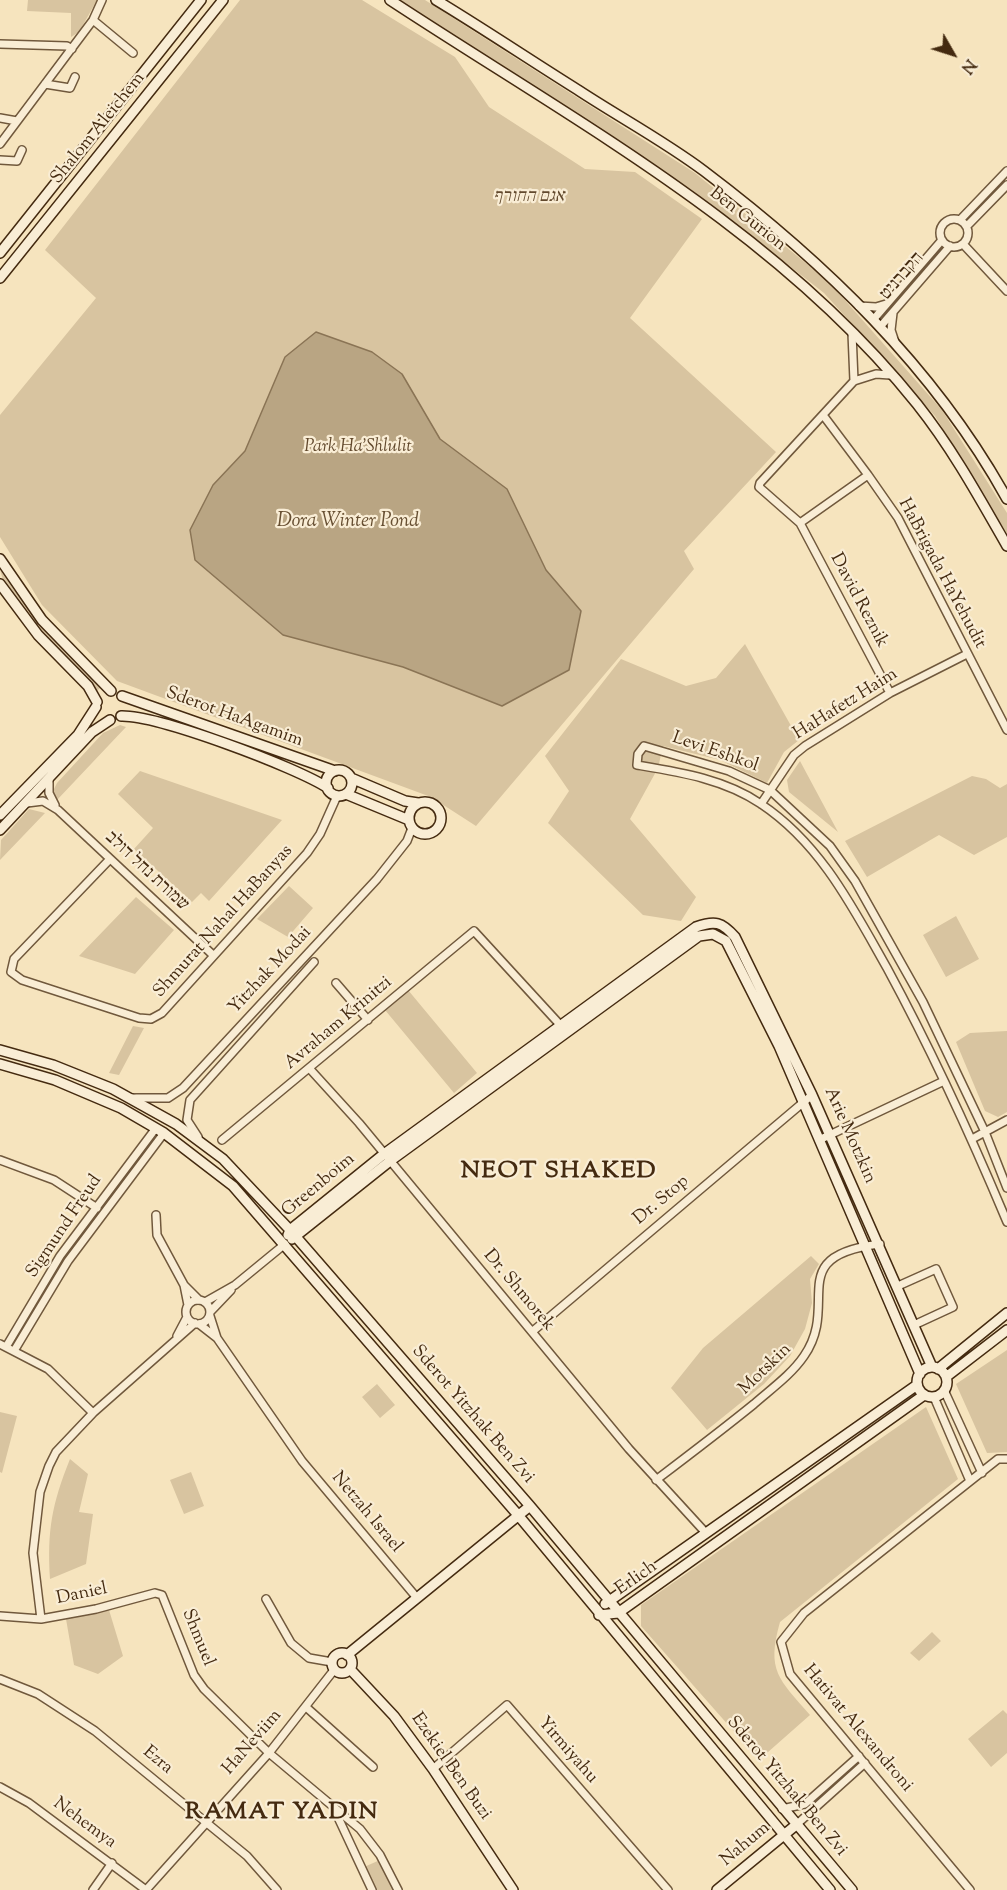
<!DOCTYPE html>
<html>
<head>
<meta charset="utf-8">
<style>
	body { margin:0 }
	#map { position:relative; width:1007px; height:1890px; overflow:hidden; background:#f6e4be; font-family:"Sorts Mill Goudy",serif }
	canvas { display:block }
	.north { position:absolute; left:923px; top:24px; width:60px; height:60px; -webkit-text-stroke:4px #f9edd5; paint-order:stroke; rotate:129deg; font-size:16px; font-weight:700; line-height:24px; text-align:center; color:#442a10 }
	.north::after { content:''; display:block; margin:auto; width:21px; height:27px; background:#442a10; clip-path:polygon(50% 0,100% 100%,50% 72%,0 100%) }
</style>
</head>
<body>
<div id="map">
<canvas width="1007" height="1890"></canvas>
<div class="north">N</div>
</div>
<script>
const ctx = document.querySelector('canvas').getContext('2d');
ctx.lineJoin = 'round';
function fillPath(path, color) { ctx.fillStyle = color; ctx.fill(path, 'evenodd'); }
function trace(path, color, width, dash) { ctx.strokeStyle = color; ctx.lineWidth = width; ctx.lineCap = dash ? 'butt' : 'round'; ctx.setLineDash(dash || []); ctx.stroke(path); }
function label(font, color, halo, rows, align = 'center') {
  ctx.font = font + ' "Sorts Mill Goudy","Frank Ruhl Libre",serif'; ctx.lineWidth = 4.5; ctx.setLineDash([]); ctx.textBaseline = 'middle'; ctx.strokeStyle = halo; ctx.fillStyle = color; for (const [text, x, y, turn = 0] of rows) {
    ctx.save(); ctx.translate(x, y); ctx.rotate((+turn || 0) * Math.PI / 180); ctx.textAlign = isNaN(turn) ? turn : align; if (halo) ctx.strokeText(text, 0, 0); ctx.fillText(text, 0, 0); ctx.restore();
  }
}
const green = new Path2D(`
	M28,0H97L79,32L71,37V13L27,11Z
	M240,0H362L455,57L489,107L585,169L635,172L702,219L630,318L776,452L684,551L694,569L476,826L431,797L117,681L42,605L0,537V415L96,298L45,250Z
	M400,0H425L695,173L828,281L942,410L1007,513V534L935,416L824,293L692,190Z
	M0,566L36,619L100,688L96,692C73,667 0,598 0,566Z
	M745,644L799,740L784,752L767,783L720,760L663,746L658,768L630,819L696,897L681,921L643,915L548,823L569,791L545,756L621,659L686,686L716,678Z
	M120,725L126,727L57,800L53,791L57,783L103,733Z
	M800,761L838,832L789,792L787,780Z
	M140,771L282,820L209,901L201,893L192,902L134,849L153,828L118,794Z
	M972,776L986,779L1000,788L1007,784V837L974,855L939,835L867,877L845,841Z
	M29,809L45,813L0,860L1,840Z
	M289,886L313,908L288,937L257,919Z
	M136,897L174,930L135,974L79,956Z
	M956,916L979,959L946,977L923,935Z
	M408,990L477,1073L454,1093L385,1010Z
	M133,1026L144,1028L119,1075L109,1073Z
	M1007,1031V1112L998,1117L985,1111L956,1042L970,1033Z
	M811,1256L819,1264L810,1279L812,1303L805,1329L790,1356L764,1384L707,1430L671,1388L703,1348Z
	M1007,1350V1452L987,1453L956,1384Z
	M377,1384L395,1405L380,1418L362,1397Z
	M926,1407L958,1479L780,1622C766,1671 779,1679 810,1715L759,1760L641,1626V1605Z
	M0,1412L17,1416L2,1473L0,1472Z
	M70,1459L88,1474L79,1512L93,1514L86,1564L50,1579C47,1530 52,1504 70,1459Z
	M191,1472L204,1506L184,1514L170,1480Z
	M109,1610L123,1656L98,1674L74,1665L66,1619Z
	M932,1632L941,1641L919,1661L910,1653Z
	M1003,1710L1007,1714V1753L991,1767L968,1739Z
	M380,1860L395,1890H374L364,1867Z`);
const water = new Path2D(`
	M316,332L372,352L402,374L440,439L507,489L546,570L581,611L569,670L502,706L403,667L283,635L195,560L190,530L213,485L245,451L285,357Z`);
const street = new Path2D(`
	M93,20L133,53
	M0,44L67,46L72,49
	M45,84L70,88L75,77
	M0,118L17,121
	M0,144L93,20L102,0
	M0,160L17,161L22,150
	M940 233a14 14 0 1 1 28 0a14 14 0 1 1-28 0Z
	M960,220L1007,171
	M967,226L1007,185
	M963,244L1007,291
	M859,306L876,307L886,304
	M893,313L891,330L895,342
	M873,320L942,240
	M880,327L950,246
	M852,333L854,381
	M890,375L876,374L854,381L760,483L759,487L800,523L890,693
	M823,415L868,475
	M800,523L868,475L898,518L1007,730
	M49,779V793L55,805
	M27,803L43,801L58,810L213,955
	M761,804L794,755L805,746L890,693L967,654
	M110,859L14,959L11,972L22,980L139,1018L151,1019L162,1013L307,853L320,834L337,796
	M336,983L368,1020
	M309,1068L359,1123L629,1449L705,1532
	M131,1098H168L183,1088L377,879L407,841L412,828
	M198,1137L187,1120L190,1100L314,962
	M972,1139L1007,1120
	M222,1140L474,931L563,1028
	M819,1140L944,1081
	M0,1160L54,1180L97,1208
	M1007,1188L985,1132L923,1002L855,881L830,846L770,790L729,771L644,746L638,754L637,765C679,772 725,779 761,804C821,844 853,908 887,968C932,1051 971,1136 1007,1222
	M156,1215L157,1235L184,1285L188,1305
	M184,1285L199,1300
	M898,1286L936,1269L953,1307L914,1325
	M186 1312a12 12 0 1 1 24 0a12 12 0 1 1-24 0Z
	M205,1302L235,1285L285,1244
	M210,1312L231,1290
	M210,1316L217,1338
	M199,1324L217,1338L302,1461L417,1598
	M533,1331L812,1095
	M177,1336L187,1317
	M0,1344L48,1369L93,1413
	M6,1347L60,1256L156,1128
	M14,1351L68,1261L164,1133
	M944,1390L982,1473
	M934,1397L970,1481
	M656,1480C689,1455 722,1430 754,1404C771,1389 791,1375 804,1356C841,1303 782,1256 880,1244
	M266,1599L291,1643L309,1658L332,1662
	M0,1616L41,1619L96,1609L155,1593L162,1595L194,1675L204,1689L269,1753L360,1829L380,1855L398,1890
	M41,1619L33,1553L40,1492L49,1466L56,1452L93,1413L195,1323
	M0,1679L38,1694L95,1731L247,1856L277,1890
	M306,1707L373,1767
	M433,1769L507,1705L668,1890
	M0,1787L29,1803L146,1890
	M782,1809L805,1804L859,1756
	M335,1811L372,1890
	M796,1825L865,1763
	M93,1890L112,1863
	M146,1890L269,1753L334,1670
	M970,1890L790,1674L781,1642L804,1613L998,1459H1007`);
const secondary = new Path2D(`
	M390,0C574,121 777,229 917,404C952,448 979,497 1007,546
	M436,0C484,29 530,60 578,90C619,117 664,141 704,171C823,261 934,367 1007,499
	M0,253L201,0
	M0,278L223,0
	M0,559L42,620L111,691
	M0,584L38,635L88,686L97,702
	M122,696L335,771
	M121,716C158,715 296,767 328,788
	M326 783a13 13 0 1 1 26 0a13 13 0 1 1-26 0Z
	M351,778L405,801L418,803
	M346,794L409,820
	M409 818a16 16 0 1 1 32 0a16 16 0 1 1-32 0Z
	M0,815L78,735L96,707
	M0,830L92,732L110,720
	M0,1050L53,1065L113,1089L176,1124L223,1159L290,1230L530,1506L852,1890
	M0,1064L55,1080L121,1108L164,1133L233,1186L518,1515L830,1890
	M288,1235L290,1230L384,1154L696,927C715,920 722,922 735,937L812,1095L932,1367
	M292,1239L390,1161L699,936L713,934L726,941L779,1046L920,1374
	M917 1382a15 15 0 1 1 30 0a15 15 0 1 1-30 0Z
	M938,1369L1007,1313
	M946,1377L1007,1330
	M605,1604L917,1385
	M599,1615L618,1613L924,1395
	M332 1663a10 10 0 1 1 20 0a10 10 0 1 1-20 0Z
	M347,1655L530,1506
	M350,1669L394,1716L433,1769L513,1890
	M717,1890L796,1825`);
const streetNames = [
	["Shalom Aleichem",99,129,-51],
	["Ben Gurion",747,220,38],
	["הקברניט",903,277,-49],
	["HaBrigada HaYehudit",941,574,62],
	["David Reznik",858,601,62],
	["HaHafetz Haim",846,705,-32],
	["Sderot HaAgamim",234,718,20],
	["Levi Eshkol",715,753,19],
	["שמורת נחל דולב",146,872,43],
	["Shmurat Nahal HaBanyas",224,922,-48],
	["Yitzhak Modai",271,971,-47],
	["Avraham Krinitzi",339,1024,-40],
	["Arie Motzkin",849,1136,66],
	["Greenboim",319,1186,-40],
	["Dr. Stop",662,1201,-40],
	["Sigmund Freud",65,1227,-56],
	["Dr. Shmorek",518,1291,50],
	["Motskin",766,1370,-44],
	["Sderot Yitzhak Ben Zvi",472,1415,49],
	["Netzah Israel",366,1513,50],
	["Erlich",637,1579,-35],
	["Daniel",82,1595,-12],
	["Shmuel",197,1638,68],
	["Hativat Alexandroni",857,1729,50],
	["HaNeviim",253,1743,-49],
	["Yirmiyahu",567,1751,49],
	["Ezra",157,1761,39],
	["Ezekiel Ben Buzi",450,1767,55],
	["Sderot Yitzhak Ben Zvi",786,1787,50],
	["Nehemya",84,1824,36],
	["Nahum",746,1845,-40]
];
const parkNames = [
	["אגם החורף",529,198],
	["Park Ha'Shlulit",358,448]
];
const waterNames = [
	["Dora Winter Pond",348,523]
];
const districtNames = [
	["NEOT SHAKED",559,1173],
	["RAMAT YADIN",282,1814]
];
fillPath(green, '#d8c4a0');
fillPath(water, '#b9a583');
trace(water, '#8a7455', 1.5);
trace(street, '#70583c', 10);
trace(secondary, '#442a10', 12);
trace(street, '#f9edd5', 7);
trace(secondary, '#f9edd5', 9);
label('18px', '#442a10', '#f9edd5', streetNames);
label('italic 18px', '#62492d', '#f9edd5', parkNames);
label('italic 20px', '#674f32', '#f9edd5', waterNames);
ctx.letterSpacing = '1.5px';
label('bold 24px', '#442a10', '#f9edd5', districtNames);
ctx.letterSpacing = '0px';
</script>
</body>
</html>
